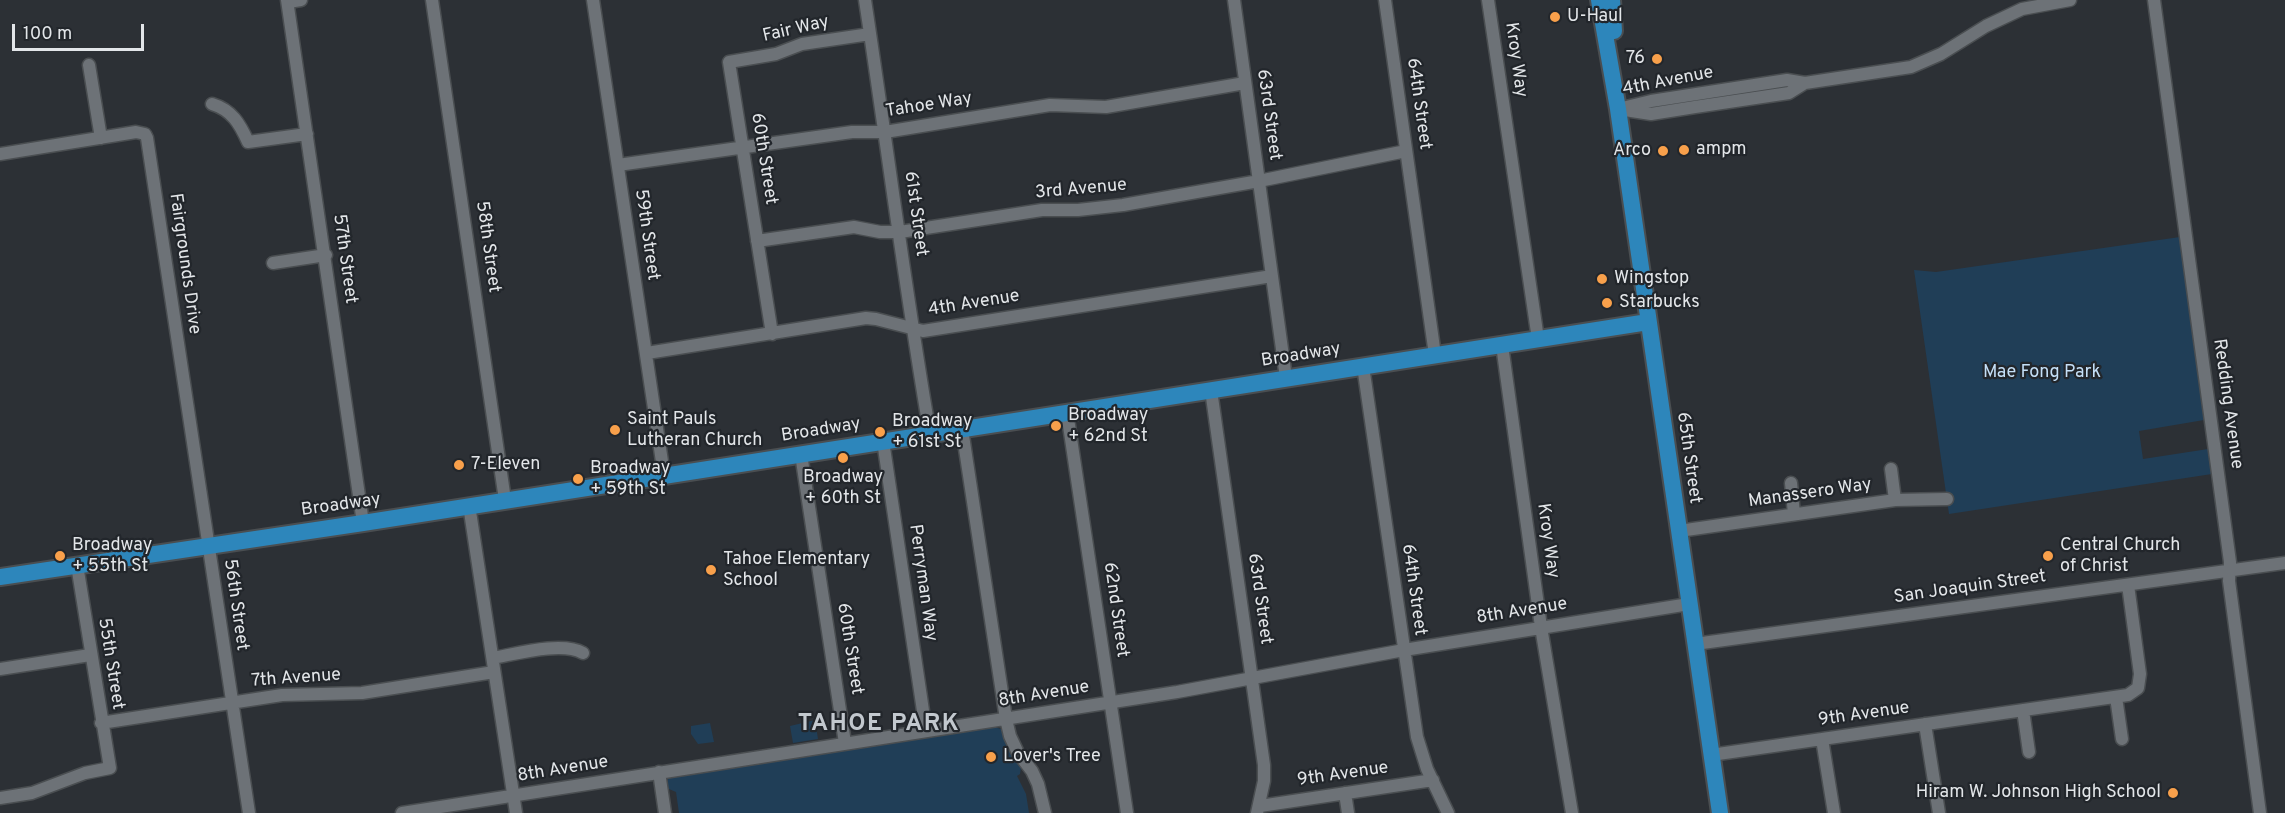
<!DOCTYPE html>
<html>
<head>
<meta charset="utf-8">
<style>
	body { margin:0 }
	#map { position:relative; width:2285px; height:813px; overflow:hidden; background:#2c3035; font-family:Overpass,sans-serif }
	canvas { display:block }
	.scale { position:absolute; left:12px; top:24px; width:132px; height:27px; box-sizing:border-box; border:3px solid #e3e6e9; border-top:0; padding-left:8px; font-size:18px; line-height:21px; white-space:nowrap; color:#e3e6e9; -webkit-text-stroke:4px #22262b; paint-order:stroke }
</style>
</head>
<body>
<div id="map">
<canvas width="2285" height="813"></canvas>
<div class="scale">100 m</div>
</div>
<script>
const ctx = document.querySelector('canvas').getContext('2d');
ctx.lineJoin = 'round';
function fillPath(path, color) { ctx.fillStyle = color; ctx.fill(path, 'evenodd'); }
function trace(path, color, width, dash) { ctx.strokeStyle = color; ctx.lineWidth = width; ctx.lineCap = dash ? 'butt' : 'round'; ctx.setLineDash(dash || []); ctx.stroke(path); }
function label(font, color, halo, rows, align = 'center') {
  ctx.font = font + ' Overpass,sans-serif'; ctx.lineWidth = 4.5; ctx.setLineDash([]); ctx.textBaseline = 'middle'; ctx.strokeStyle = halo; ctx.fillStyle = color; for (const [text, x, y, turn = 0] of rows) {
    ctx.save(); ctx.translate(x, y); ctx.rotate((+turn || 0) * Math.PI / 180); ctx.textAlign = isNaN(turn) ? turn : align; if (halo) ctx.strokeText(text, 0, 0); ctx.fillText(text, 0, 0); ctx.restore();
  }
}
const green = new Path2D(`
	M2180,237L2204,420L2139,431L2143,459L2208,449L2212,474L1949,514L1914,270L1936,272Z
	M815,720L818,739L793,743L790,726Z
	M710,723L714,742L698,744L691,734V726Z
	M994,727L1001,729L1009,749L1021,767L1020,774L1017,776L1026,794L1029,813H679L676,792L669,789L667,784L668,779L673,776Z`);
const minor = new Path2D(`
	M287,0L363,523
	M432,0L505,500
	M593,0L664,475
	M865,0C887,144 905,290 930,434
	M1234,0L1286,378
	M1385,0L1435,355
	M1488,0L1538,339
	M2154,0L2230,562L2229,581L2260,813
	M288,2L301,0
	M89,65L101,138
	M212,104C232,110 240,124 248,142L307,134
	M1618,109L1651,101L1787,80L1805,83L1911,67L1941,54L1986,26L2022,9L2070,0
	M1625,110L1651,114L1695,107L1789,93L1805,83
	M0,154L136,132L145,134L147,138L249,813
	M618,165L852,132H885L1050,105L1106,107L1245,83
	M757,241L854,227L880,232H900L1042,210H1078L1123,205L1259,181L1406,151
	M273,263L326,255
	M772,334L729,62L776,54L802,44L870,34
	M1502,345L1541,627L1572,813
	M647,353L866,318L876,319L923,331L1272,276
	M1363,366L1417,737L1427,769L1448,813
	M1211,390L1264,765V781L1257,813
	M1067,412L1127,813
	M962,429L1006,719L1010,736L1018,753L1032,771L1038,784L1045,813
	M883,441L926,731
	M801,454L845,743
	M1891,469L1895,500
	M1791,483L1794,514
	M469,505L516,813
	M1679,531L1895,500L1947,499
	M1695,644L2285,563
	M493,658C516,654 562,641 583,653
	M0,669L90,655
	M2116,697L2122,739
	M2023,710L2029,752
	M101,723L282,695L362,693L494,672
	M1925,724L1939,813
	M1822,739L1834,813
	M1711,755L2128,695L2138,688L2140,674L2128,585
	M659,772L665,813
	M1345,793L1348,813
	M0,798L32,793L85,773L110,768L77,565
	M1260,806L1433,780
	M402,813L1177,692L1404,650L1689,604`);
const major = new Path2D(`
	M1599,0L1618,109L1720,813
	M1612,0L1614,31
	M0,577L363,523L1648,322`);
const markers = [
	[1555,17,6,"#f8a04b"],
	[1657,59,6,"#f8a04b"],
	[1684,150,6,"#f8a04b"],
	[1663,151,6,"#f8a04b"],
	[1602,279,6,"#f8a04b"],
	[1607,303,6,"#f8a04b"],
	[1056,426,6,"#f8a04b"],
	[615,430,6,"#f8a04b"],
	[880,432,6,"#f8a04b"],
	[843,458,6,"#f8a04b"],
	[459,465,6,"#f8a04b"],
	[578,479,6,"#f8a04b"],
	[60,556,6,"#f8a04b"],
	[2048,556,6,"#f8a04b"],
	[711,570,6,"#f8a04b"],
	[991,757,6,"#f8a04b"],
	[2173,793,6,"#f8a04b"]
];
const poiNames = [
	["U-Haul",1567,17],
	["76",1645,59,"right"],
	["ampm",1696,150],
	["Arco",1651,151,"right"],
	["Wingstop",1614,279],
	["Starbucks",1619,303],
	["Broadway",1068,416],
	["+ 62nd St",1068,437],
	["Saint Pauls",627,420],
	["Lutheran Church",627,441],
	["Broadway",892,422],
	["+ 61st St",892,443],
	["7-Eleven",471,465],
	["Broadway",590,469],
	["+ 59th St",590,490],
	["Broadway",843,478,"center"],
	["+ 60th St",843,499,"center"],
	["Broadway",72,546],
	["+ 55th St",72,567],
	["Central Church",2060,546],
	["of Christ",2060,567],
	["Tahoe Elementary",723,560],
	["School",723,581],
	["Lover's Tree",1003,757],
	["Hiram W. Johnson High School",2161,793,"right"]
];
const streetNames = [
	["Fair Way",796,30,-13],
	["Kroy Way",1515,60,82],
	["4th Avenue",1668,82,-11],
	["64th Street",1418,104,82],
	["Tahoe Way",929,106,-9],
	["63rd Street",1268,115,82],
	["60th Street",763,159,81],
	["3rd Avenue",1081,190,-5],
	["61st Street",915,214,82],
	["59th Street",646,235,82],
	["58th Street",487,247,82],
	["57th Street",344,259,82],
	["Fairgrounds Drive",184,264,82],
	["4th Avenue",974,304,-9],
	["Broadway",1301,356,-9],
	["Redding Avenue",2227,404,82],
	["Broadway",821,431,-9],
	["65th Street",1688,458,82],
	["Manassero Way",1810,494,-8],
	["Broadway",341,506,-8],
	["Kroy Way",1547,541,82],
	["Perryman Way",922,583,82],
	["San Joaquin Street",1970,588,-8],
	["64th Street",1413,590,82],
	["63rd Street",1259,599,82],
	["56th Street",235,605,82],
	["62nd Street",1115,610,82],
	["8th Avenue",1522,612,-9],
	["60th Street",849,649,81],
	["55th Street",110,664,81],
	["7th Avenue",296,679,-4],
	["8th Avenue",1044,695,-9],
	["9th Avenue",1864,715,-8],
	["8th Avenue",563,770,-9],
	["9th Avenue",1343,775,-8]
];
const parkNames = [
	["Mae Fong Park",2042,373]
];
const districtNames = [
	["TAHOE PARK",879,725]
];
fillPath(green, '#203e57');
trace(minor, '#4a4e51', 15);
trace(major, '#4a4e51', 20);
trace(minor, '#6d7277', 12);
trace(major, '#2d86bb', 16);
for (const [x, y, r, color] of markers) { const dot = new Path2D(); dot.arc(x, y, r, 0, 2 * Math.PI); ctx.fillStyle = color; ctx.fill(dot); trace(dot, '#22262b', 2); }
label('18px', '#e3e6e9', '#22262b', poiNames, 'left');
label('18px', '#e3e6e9', '#22262b', streetNames);
label('18px', '#c4dff7', '#22262b', parkNames);
ctx.letterSpacing = '1.5px';
label('bold 24px', '#c2c8ce', '#22262b', districtNames);
ctx.letterSpacing = '0px';
</script>
</body>
</html>
